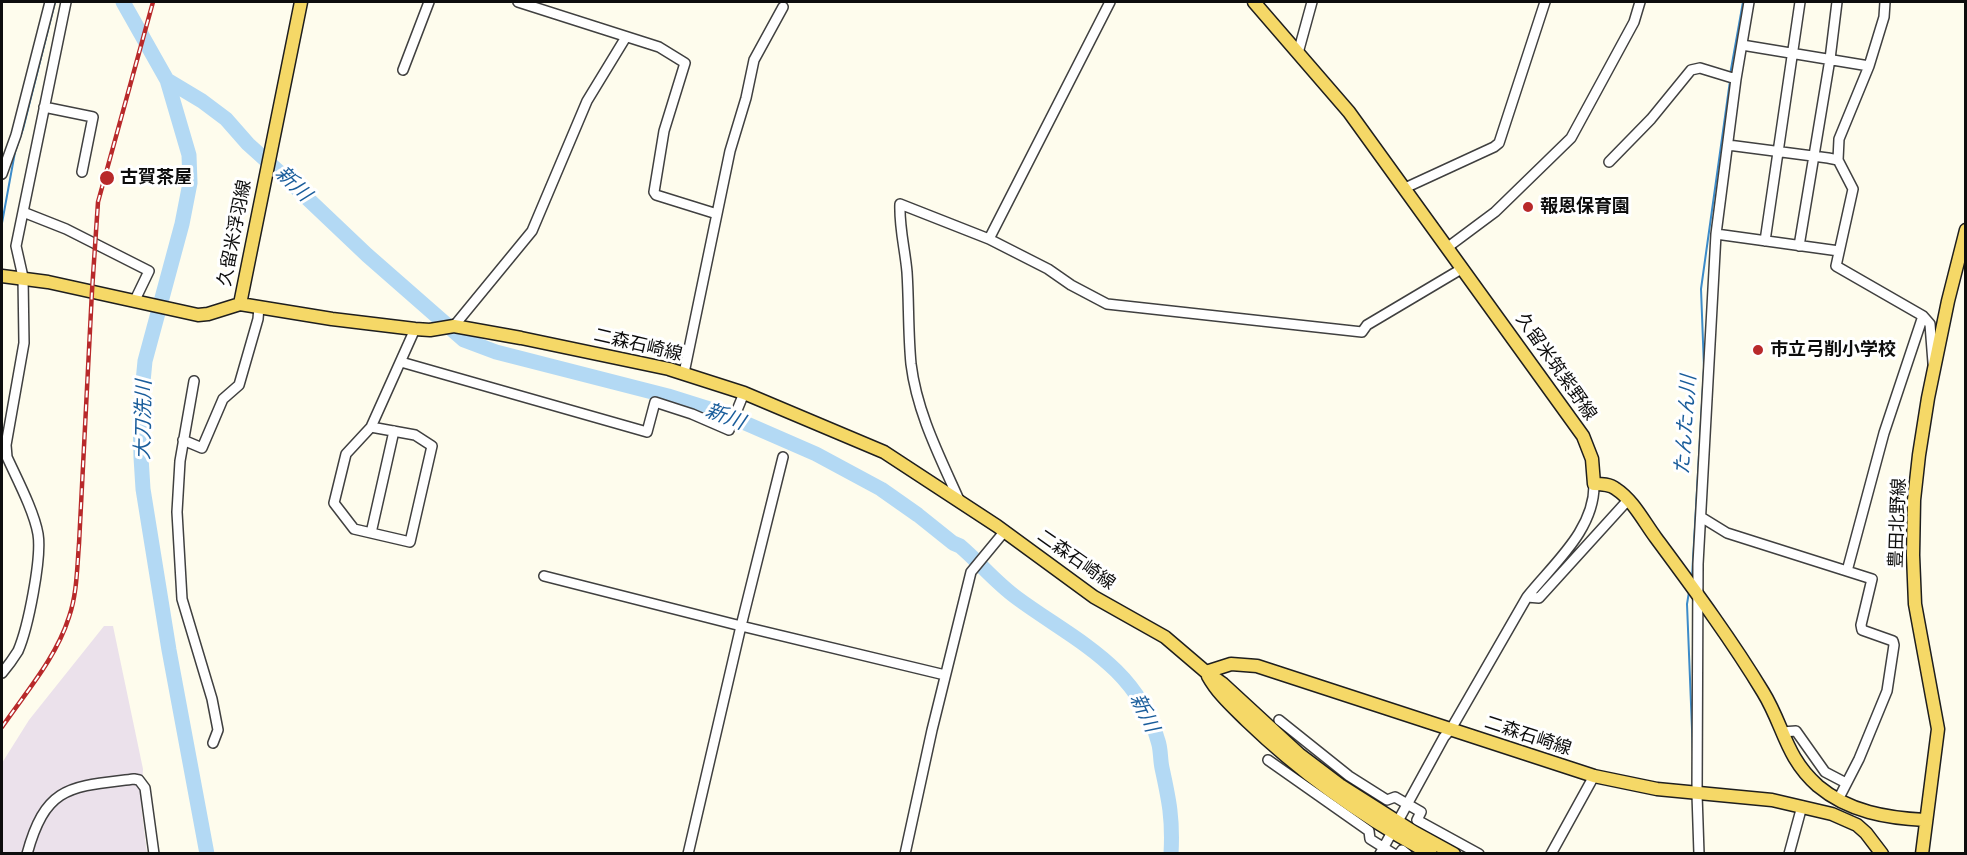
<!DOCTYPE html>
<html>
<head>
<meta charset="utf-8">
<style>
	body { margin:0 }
	#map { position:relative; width:1967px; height:855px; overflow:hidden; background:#fefced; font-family:"IBM Plex Serif",serif }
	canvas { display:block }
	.frame { position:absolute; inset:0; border:3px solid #0d0d0d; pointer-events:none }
</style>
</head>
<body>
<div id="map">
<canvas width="1967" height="855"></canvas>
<div class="frame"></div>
</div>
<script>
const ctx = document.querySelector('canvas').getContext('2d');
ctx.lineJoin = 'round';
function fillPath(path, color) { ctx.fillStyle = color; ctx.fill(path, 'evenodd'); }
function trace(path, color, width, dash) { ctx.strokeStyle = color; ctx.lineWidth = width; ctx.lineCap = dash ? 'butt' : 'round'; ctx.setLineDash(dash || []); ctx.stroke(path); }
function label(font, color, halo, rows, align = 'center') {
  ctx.font = font + ' "IBM Plex Serif","Noto Sans JP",serif'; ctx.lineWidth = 6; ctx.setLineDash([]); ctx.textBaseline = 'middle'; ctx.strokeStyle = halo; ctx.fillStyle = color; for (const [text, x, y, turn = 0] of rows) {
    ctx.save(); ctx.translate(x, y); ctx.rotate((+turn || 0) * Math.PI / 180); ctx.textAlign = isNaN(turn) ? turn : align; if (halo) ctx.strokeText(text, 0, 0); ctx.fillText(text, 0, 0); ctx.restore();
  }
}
const industrial = new Path2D(`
	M104,626H113L143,769L141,804L147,853H2V763L29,720Z`);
const stream = new Path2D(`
	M1730,75L1743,2
	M2,223L15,152L23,129L55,2
	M1692,577L1704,368L1701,289L1730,81
	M1689,592L1687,604L1693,754`);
const river = new Path2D(`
	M123,2L167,80L189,155L190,183L182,224L145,361L140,413L141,457L143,489L169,650L207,854
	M167,80L202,101L226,119L248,144L288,180L367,255L464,340L496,352L668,396L722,413L816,454L881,489L918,515L953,543L960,546C979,562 996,583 1017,598C1074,640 1137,666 1158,741C1161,749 1160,759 1162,768C1169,800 1173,819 1171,854`);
const minor = new Path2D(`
	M518,2L659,47L685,63L664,131L654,192L656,195L717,214
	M1885,2L1884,17L1869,66L1839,139L1838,160L1853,189L1836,266L1923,316L1930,324L1933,363
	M1742,45L1869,66
	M1298,53L1312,2
	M403,70L429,2
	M44,107L93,117L82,172
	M1728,145L1828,158L1838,160
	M1609,162L1651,119L1691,70L1700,68L1736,79
	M2,174L16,135L50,2
	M1405,188L1494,147L1499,143L1545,2
	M23,212L66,229L149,271L135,300
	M1716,234L1839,251
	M989,239L1110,2
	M1765,241L1800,2
	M1799,246L1830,59L1837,2
	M1448,247L1495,212L1571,138L1634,22L1640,2
	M454,326L532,231L587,101L626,37
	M401,362L647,432L655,402L692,414L729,430L744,393
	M684,373L730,151L746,98L754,60L783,7
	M194,381L180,461L177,512L182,599L212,699L218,730L213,743
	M371,427L415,435L432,446L410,542L354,529L334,503L346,454L371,427L415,329
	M183,440L202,448L223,399L239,385L258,319L259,307
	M960,502C940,457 917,413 911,364C908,333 909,302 907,272C905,249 899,227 900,204L989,239L1048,269L1071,285L1107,304L1362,332L1367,325L1463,268
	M1701,517L1727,533L1872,579L1861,625L1862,630L1893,641L1894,645L1887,691L1859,759L1841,794
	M371,533L394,431
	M1847,571L1884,433L1923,316
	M544,576L741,626L945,675
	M1527,597C1553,564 1595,530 1594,484
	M2,673C8,666 13,659 18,651C28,628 42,558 38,534C34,511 17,479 7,457L6,445L24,343L23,277L16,246L66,2
	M1279,720L1349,776L1387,800L1395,797L1421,812L1417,820L1479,854
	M1782,732L1796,731L1825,772L1846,783
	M1268,760L1369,831L1370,839L1394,854
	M27,854C46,785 70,787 134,779L139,780L145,788L154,854
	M688,854L741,626L783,457
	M905,854L932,730L971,572L1004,532
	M1380,854L1444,737L1451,729L1527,597L1539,598L1628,500
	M1399,854L1402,850L1407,854
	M1551,854L1594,776
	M1699,854L1697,794L1698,564L1716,234L1736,79L1749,2
	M1789,854L1802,806`);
const major = new Path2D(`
	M1254,2L1349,112L1583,436L1592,459L1594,484C1602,484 1610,484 1616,489C1633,500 1644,522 1656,538C1693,588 1731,639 1763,692C1784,726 1785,757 1818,786C1849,812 1887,818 1925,820
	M2,276L48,282L198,315L208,314L240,304L332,319L415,329L430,330L454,326L521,338L669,369L744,393L884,452L997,526L1094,597L1165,637L1206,672L1223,684L1299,754L1340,785L1414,832L1454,854
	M240,304L301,2
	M1206,672L1231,664L1257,666L1594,776L1657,789L1772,800L1832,814L1857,825L1866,833L1882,854
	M1208,676C1218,694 1233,707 1247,721C1302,774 1364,818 1431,854
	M1922,854L1938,729L1915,604L1913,555L1914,500L1919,455L1928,398L1948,301L1966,230`);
const rail = new Path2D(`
	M2,727C26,692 56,658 69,617C77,594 77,568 79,544L92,291L98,202L153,2`);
const markers = [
	[107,178,8,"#b8292a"],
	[1528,207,6,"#b8292a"],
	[1758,350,6,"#b8292a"]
];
const poiNames = [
	["古賀茶屋",120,178],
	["報恩保育園",1540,207],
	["市立弓削小学校",1770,350]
];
const streetNames = [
	["久留米浮羽線",235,233,-79],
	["二森石崎線",638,345,13],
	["久留米筑紫野線",1556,367,55],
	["豊田北野線",1898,523,-88],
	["二森石崎線",1076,560,35],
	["二森石崎線",1528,736,18]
];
const waterNames = [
	["新川",293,184,44],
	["新川",725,417,20],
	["大刀洗川",144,420,-89],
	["たんたん川",1686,425,-86],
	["新川",1144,713,64]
];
fillPath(industrial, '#ebe1eb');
trace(stream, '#3c8bc9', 2);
trace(river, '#b3d9f4', 15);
trace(minor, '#404040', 12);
trace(major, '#1e1e1e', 15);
trace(minor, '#fff', 9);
trace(major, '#f5d867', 12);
trace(rail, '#b8292a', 4.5);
trace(rail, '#fff', 2, [7]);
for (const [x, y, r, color] of markers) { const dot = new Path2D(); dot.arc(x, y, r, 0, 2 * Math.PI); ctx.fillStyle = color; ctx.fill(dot); trace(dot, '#fff', 2); }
label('bold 18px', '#0d0d0d', '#fff', poiNames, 'left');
label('18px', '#0d0d0d', '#fff', streetNames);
label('italic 20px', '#1a5d9b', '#fff', waterNames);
</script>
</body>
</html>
